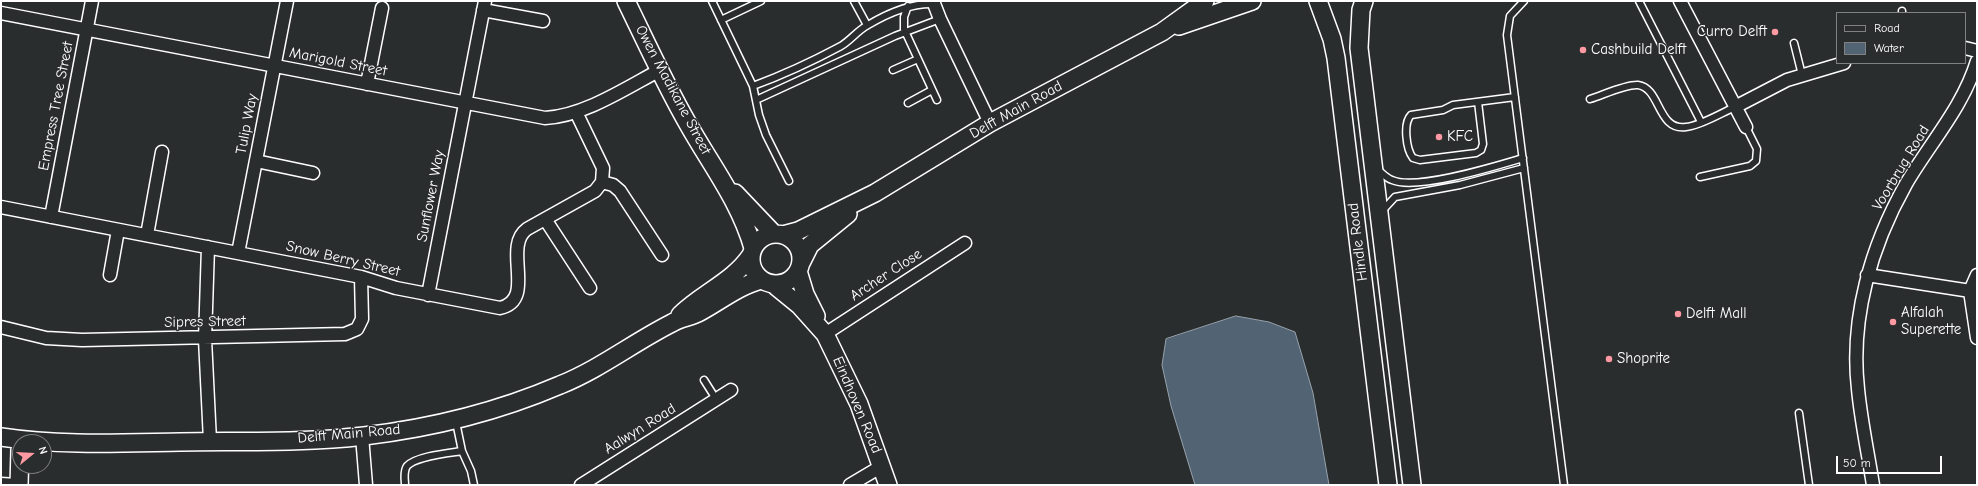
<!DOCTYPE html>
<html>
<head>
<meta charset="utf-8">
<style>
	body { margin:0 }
	#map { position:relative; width:1978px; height:486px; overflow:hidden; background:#2a2d2e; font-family:"Comic Neue",sans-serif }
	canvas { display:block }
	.frame { position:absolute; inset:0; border:2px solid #fff; pointer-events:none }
	.legend { position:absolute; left:1836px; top:12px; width:130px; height:52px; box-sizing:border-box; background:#2a2d2e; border:1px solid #7f8182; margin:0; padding:5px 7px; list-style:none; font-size:12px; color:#fff }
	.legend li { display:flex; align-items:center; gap:8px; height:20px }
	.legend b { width:20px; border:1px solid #7f8182 }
	.north { position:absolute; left:12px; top:434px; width:40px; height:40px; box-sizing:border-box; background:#2a2d2e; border:1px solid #7f8182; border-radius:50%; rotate:72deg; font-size:11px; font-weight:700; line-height:16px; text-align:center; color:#fff }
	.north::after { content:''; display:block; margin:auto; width:14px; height:18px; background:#ff9aa2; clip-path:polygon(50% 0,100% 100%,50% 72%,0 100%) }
	.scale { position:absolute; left:1836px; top:456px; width:106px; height:18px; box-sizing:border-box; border:2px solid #fff; border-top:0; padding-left:5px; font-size:12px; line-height:14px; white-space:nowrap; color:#fff; -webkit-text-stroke:3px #2a2d2e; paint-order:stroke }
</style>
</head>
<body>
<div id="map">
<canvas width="1978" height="486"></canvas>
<div class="frame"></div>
<ul class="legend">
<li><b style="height:5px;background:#2a2d2e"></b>Road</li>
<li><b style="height:11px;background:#526474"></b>Water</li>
</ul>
<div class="north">N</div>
<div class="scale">50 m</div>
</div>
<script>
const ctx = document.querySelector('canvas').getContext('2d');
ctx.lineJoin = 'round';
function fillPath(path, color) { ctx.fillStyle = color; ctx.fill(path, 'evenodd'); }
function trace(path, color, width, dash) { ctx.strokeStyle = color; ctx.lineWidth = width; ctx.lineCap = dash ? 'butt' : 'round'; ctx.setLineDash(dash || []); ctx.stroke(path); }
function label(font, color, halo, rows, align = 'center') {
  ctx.font = font + ' "Comic Neue",sans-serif'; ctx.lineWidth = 3; ctx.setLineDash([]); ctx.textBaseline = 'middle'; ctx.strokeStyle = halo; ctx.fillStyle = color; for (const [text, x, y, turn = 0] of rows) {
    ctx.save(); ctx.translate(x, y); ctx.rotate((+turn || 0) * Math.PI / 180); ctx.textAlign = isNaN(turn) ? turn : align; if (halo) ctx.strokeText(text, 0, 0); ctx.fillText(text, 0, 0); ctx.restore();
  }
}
const water = new Path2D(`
	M1236,316L1269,322L1295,332L1313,393L1329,485H1195L1171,406L1162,365L1166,339Z`);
const lane = new Path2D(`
	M712,1L753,86L759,115L766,135L789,181
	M854,1L867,25
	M1524,1L1510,16L1507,35L1564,485
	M1639,1L1701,122
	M908,6L904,17V29L937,100
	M1902,11V13
	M721,20L761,1
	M1794,43L1802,75
	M893,70L918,59
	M753,86C783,75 813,61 841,46C851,40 858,30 868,25C888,13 910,3 934,4
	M1590,99C1603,95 1626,84 1638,85C1661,88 1657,131 1686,127C1700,126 1721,113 1735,107
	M756,100L895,36L940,19
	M1478,102L1483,144L1481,150L1476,153L1420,160L1413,158C1406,149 1403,123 1411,115L1443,110L1453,105L1515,97
	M908,103L932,90
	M1377,169C1382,173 1386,178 1392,180C1416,191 1496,166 1523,158
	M1700,177L1750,166L1756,161L1757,149L1746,127
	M1383,210L1395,197L1460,185L1524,168
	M704,380L716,399
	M1799,413L1809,485
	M456,422L462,451L471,471L474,485
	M1,481L17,482
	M405,485C405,479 403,472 407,466C416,456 449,453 462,451`);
const street = new Path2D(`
	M933,1L940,19L990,123
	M1680,1L1746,127
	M483,10L543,21
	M1,13L545,118C584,116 626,88 660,70
	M1965,48L1977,51
	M367,84L382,8
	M1735,107L1787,80L1844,63
	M256,161L313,173
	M602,182L613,185L620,191L662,255
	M1,207L361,277L396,288L500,308C537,300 502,247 527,229L595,191L602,182L603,168L576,112
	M51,217L92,1
	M545,219L590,288
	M147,235L162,152
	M208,247L205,339L210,441
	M238,253L287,1
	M110,275L118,230
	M1867,275L1977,292
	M1977,275L1970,291L1977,338
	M428,295L485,1
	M1,327L46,338L82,340L345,334L357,329L362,319L361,277
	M825,334L965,243
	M362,436L366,485
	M581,485L731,390
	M850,485L882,466
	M1873,485C1868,453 1861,421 1858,389C1850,318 1871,246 1906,184C1930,143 1963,107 1977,61`);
const secondary = new Path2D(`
	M626,1C646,42 665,84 688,124C711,165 740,202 753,248
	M1318,1L1332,39L1336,58L1388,485
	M1364,1L1361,10L1359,48L1412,485
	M1179,26L1252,1
	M735,193L774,234
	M751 259a25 25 0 1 1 50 0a25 25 0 1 1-50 0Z
	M783,235L798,231L875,193L990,123L1162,32L1205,1
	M801,263L810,245L848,214
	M798,271L805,294L816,316
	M773,284L800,306L825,334L859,404L888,485
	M680,315C702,293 733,282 751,255
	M1,437C60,446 121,443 180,442C240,441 305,443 364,436C432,428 497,412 560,385C600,369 634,342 672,323C680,318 690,317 698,313C719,302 738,286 761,280
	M19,485L20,449`);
const markers = [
	[1775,32,4,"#ff9aa2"],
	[1583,50,4,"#ff9aa2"],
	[1439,137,4,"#ff9aa2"],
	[1678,314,4,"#ff9aa2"],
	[1893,322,4,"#ff9aa2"],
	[1609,359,4,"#ff9aa2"]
];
const poiNames = [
	["Curro Delft",1767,32,"right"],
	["Cashbuild Delft",1591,50],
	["KFC",1447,137],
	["Alfalah",1901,313],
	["Superette",1901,330],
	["Delft Mall",1686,314],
	["Shoprite",1617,359]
];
const streetNames = [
	["Marigold Street",338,62,11],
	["Owen Madikane Street",673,90,62],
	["Empress Tree Street",56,106,-79],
	["Delft Main Road",1016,110,-29],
	["Tulip Way",247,124,-79],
	["Voorbrug Road",1901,168,-59],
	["Sunflower Way",431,196,-79],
	["Hindle Road",1358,242,-97],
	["Snow Berry Street",343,259,13],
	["Archer Close",886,275,-33],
	["Sipres Street",205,322,-1],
	["Eindhoven Road",857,405,67],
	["Aalwyn Road",640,429,-32],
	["Delft Main Road",349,434,-5]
];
fillPath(water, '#526474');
trace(water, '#97a2ac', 1);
trace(lane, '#fff', 9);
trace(street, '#fff', 15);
trace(secondary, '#fff', 20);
trace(lane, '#2a2d2e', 6);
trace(street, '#2a2d2e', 12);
trace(secondary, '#2a2d2e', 17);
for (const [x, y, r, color] of markers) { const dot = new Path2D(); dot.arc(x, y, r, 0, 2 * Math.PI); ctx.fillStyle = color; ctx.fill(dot); trace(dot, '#2a2d2e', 1.5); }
label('15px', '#fff', '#2a2d2e', poiNames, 'left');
label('15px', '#fff', '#2a2d2e', streetNames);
</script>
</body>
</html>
